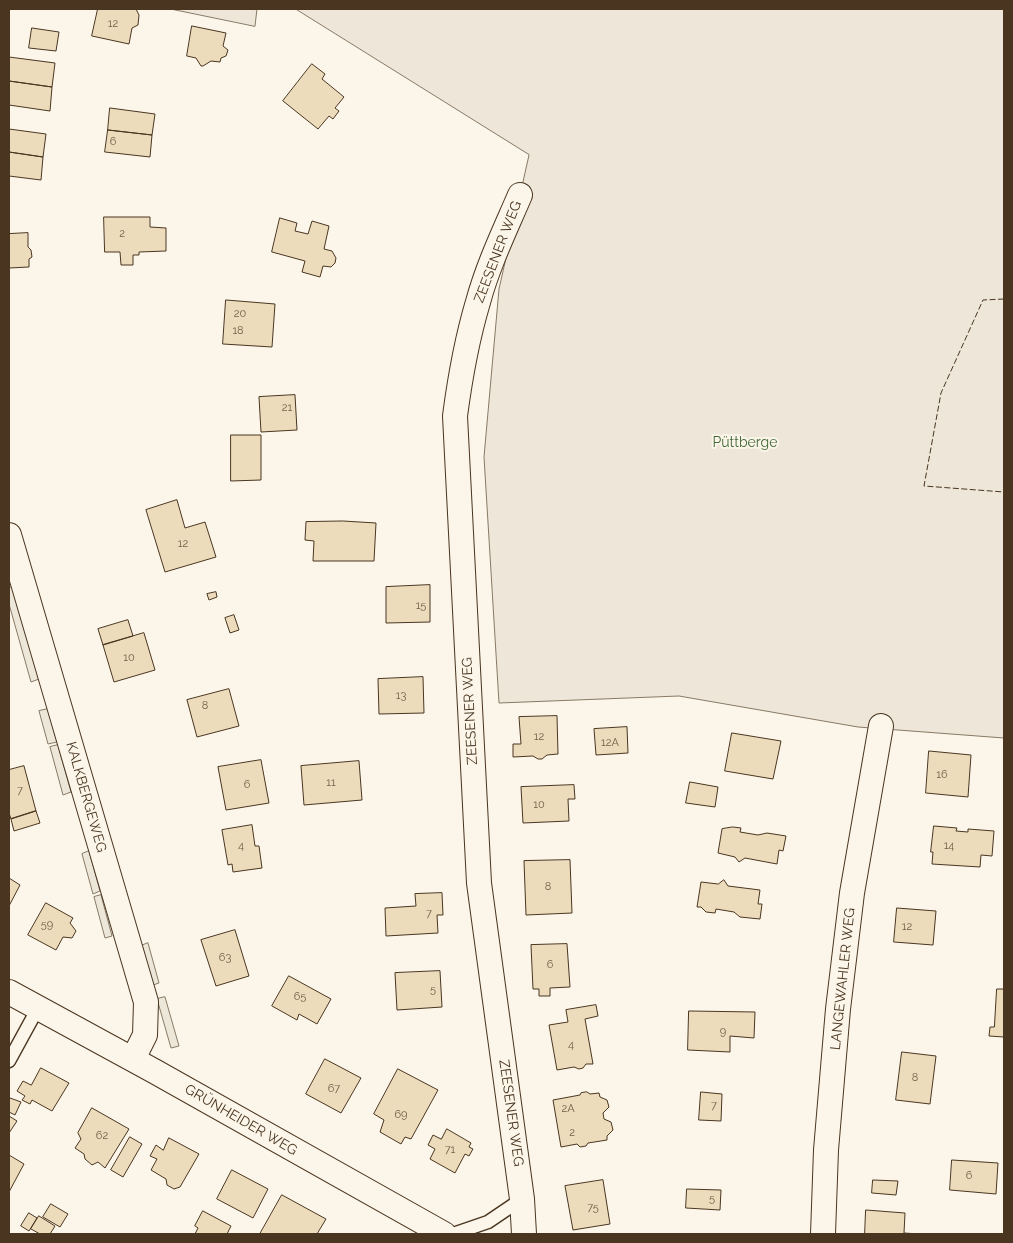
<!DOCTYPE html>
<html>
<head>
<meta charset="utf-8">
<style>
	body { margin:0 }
	#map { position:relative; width:1013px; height:1243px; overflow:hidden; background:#fbf6e9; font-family:Raleway,sans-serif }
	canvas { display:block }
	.frame { position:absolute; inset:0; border:10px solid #4a3520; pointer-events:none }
</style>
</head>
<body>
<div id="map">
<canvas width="1013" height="1243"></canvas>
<div class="frame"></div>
</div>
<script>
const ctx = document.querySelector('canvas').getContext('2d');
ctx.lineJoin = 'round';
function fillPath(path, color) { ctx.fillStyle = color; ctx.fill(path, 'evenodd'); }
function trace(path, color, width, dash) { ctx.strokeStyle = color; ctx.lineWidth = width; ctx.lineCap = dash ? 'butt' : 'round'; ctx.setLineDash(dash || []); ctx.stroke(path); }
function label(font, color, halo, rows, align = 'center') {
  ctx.font = font + ' Raleway,sans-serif'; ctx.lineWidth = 4; ctx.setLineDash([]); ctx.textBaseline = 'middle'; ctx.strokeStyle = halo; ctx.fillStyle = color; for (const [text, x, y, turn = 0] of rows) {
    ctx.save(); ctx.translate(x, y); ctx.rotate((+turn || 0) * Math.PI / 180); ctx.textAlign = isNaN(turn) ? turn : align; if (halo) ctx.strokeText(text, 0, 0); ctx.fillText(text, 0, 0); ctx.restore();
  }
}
const green = new Path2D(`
	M171,9H257L255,26Z
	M296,9H1004V738L858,727L679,696L499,703L484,457L499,289L529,155Z`);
const parking = new Path2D(`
	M13,587L39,679L31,682L9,604V588Z
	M48,709L57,742L48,744L39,711Z
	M58,745L71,792L63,795L50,747Z
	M89,851L100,891L93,894L82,854Z
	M101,895L112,936L105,938L94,897Z
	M148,943L159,983L153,985L141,946Z
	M165,997L179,1046L171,1048L157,999Z`);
const building = new Path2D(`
	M98,9H136L139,15L138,25L132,28L129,44L92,36Z
	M192,26L226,33L223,46L228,50L226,56L221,58L220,62L211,61L203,66H201L196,58L187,56Z
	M32,28L59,32L56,51L29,48Z
	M9,57L55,63L52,87L9,81Z
	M312,64L325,74L322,79L344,97L335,108L339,111L333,119L329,116L318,129L283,101Z
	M9,81L52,87L50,111L9,105Z
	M110,108L155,114L152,135L108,130Z
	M9,129L46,134L43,157L9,152Z
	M108,130L152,135L150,157L105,152Z
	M9,152L43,157L41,180L9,176Z
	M104,217H150V227L166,228V251L139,252V255H133V265H121L120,252H105Z
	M280,218L297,223L295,231L308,234L312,221L329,226L324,249L332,251L336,258L335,263L331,267L323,266L320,277L302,272L305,261L272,252Z
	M28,233V247L31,250L32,257L29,259V267L9,268V234Z
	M226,300L275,304L272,347L223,344Z
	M295,395L297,430L261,432L259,397Z
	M231,435H261V480L231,481Z
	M177,500L185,528L205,522L216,557L165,572L146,510Z
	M343,521L376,523L374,561H313L314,541L305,540L306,522Z
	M430,585V622L386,623V587Z
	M216,592L217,597L209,600L207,594Z
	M234,615L239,630L230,633L225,618Z
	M128,620L133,636L103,645L98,629Z
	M144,633L155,670L114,682L103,645Z
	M423,677L424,713L379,714L378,679Z
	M229,689L239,726L197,737L187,700Z
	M557,716L558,754L547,755L542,759H538L533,756L513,757V744H521L519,717Z
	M627,727L628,753L596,755L594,729Z
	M732,733L781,741L773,779L725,771Z
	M929,751L971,755L968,797L926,793Z
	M261,760L269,803L226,810L218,767Z
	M359,761L362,800L304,805L301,766Z
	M24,766L36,811L11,819L9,813V770Z
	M690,782L718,787L715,807L686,803Z
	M574,785L575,799H568L569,821L523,823L521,787Z
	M36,811L40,823L14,831L11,819Z
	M252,825L255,846H259L262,868L233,872L232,864L228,865L222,830Z
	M934,826L957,828L956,831L968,832V829L994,831L992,856L981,855L980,867L932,864L933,852H931Z
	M733,827L741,828L740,832L758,835L767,833L786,836L783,851L779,850L777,864L745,858L739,862L735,857L718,853L722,829Z
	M570,860L572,913L526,915L524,861Z
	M9,878L20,885L9,906Z
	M724,880L728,886L760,890L758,904H762L760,919L740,917L734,912L716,909L715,913L706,912L701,907H697L701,882L718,884Z
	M442,893L443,915H437L438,933L386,936L385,908L416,906L415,894Z
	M46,903L73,918L70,923L76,931L72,938L63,937L56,950L28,935Z
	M897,908L936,911L933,945L894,942Z
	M235,930L249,976L216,986L201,940Z
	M567,944L570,987L550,988V996H539V989H533L531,945Z
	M440,971L442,1007L397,1010L395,973Z
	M289,976L331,999L317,1024L299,1014L297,1020L272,1006Z
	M997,989H1004V1037L989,1036L990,1027H994Z
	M596,1005L598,1016L585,1019L593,1064H586L583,1068L579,1069L574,1067L557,1070L549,1025L568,1022L566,1010Z
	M689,1011L755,1012L754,1038L730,1036V1052L688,1050Z
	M902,1052L936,1056L930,1104L896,1100Z
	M325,1059L361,1078L341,1113L306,1094Z
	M41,1068L69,1083L52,1111L32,1100L30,1104L22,1100L25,1096L17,1091L23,1081L31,1085Z
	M398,1069L438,1090L411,1139L405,1137L401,1144L380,1132L384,1120L374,1114Z
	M587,1092L590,1094L599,1093L600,1097L607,1100L609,1107L603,1113L604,1119L611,1122L613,1130L607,1136V1140L588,1143L586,1146L580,1147L577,1144L561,1147L553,1100L580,1095L581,1093Z
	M701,1092L722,1094L721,1121L699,1120Z
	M10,1098L21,1102L15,1115L9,1112Z
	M92,1108L129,1129L105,1168L98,1162L92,1165L85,1159L84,1154L75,1148L81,1139L78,1133Z
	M9,1116L17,1121L9,1133Z
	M447,1129L471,1143L469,1147L473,1149L469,1156L465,1154L455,1173L430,1159L435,1149L428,1145L433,1135L441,1139Z
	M130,1137L142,1144L123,1177L111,1170Z
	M169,1138L199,1154L180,1187L174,1189L167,1185L166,1179L151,1170L157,1159L150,1156L156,1145L163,1150Z
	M9,1155L24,1164L9,1192Z
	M952,1160L998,1163L996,1194L950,1190Z
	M232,1170L268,1189L253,1218L217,1199Z
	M603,1180L610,1224L573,1230L565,1186Z
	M873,1180L898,1181L896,1195L872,1193Z
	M687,1189L721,1190L720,1210L686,1208Z
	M282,1195L326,1219L317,1234H260Z
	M51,1204L68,1214L60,1227L43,1217Z
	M866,1210L905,1213L904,1233L920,1234H865Z
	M203,1211L231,1226L227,1234H195L198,1228L195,1226Z
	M29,1213L37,1218L29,1231L21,1226Z
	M39,1216L55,1226L50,1234H40L31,1229Z`);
const service = new Path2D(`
	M9,1061L38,1008
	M453,1234L488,1222L522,1199`);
const minor = new Path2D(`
	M520,195C505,230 488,265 478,302C467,339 460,378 455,416L479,883L522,1199L524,1234
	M9,535L146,1002L145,1035L133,1059
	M9,992L154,1071L444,1234
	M823,1234L826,1150L838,1009L852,893L881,726`);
const fence = new Path2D(`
	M1004,299L983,300L941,393L924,486L1004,492`);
const numberNames = [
	["12",113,24],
	["6",113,142],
	["2",122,234],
	["20",240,314],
	["18",238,331],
	["21",287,408],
	["12",183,544],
	["15",421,606],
	["10",129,658],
	["13",401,696],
	["8",205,706],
	["12",539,737],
	["12A",610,743],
	["16",942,775],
	["11",331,783],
	["6",247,785],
	["7",20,791],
	["10",539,805],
	["4",241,846],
	["14",949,846],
	["8",548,887],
	["7",429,914],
	["59",47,925],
	["12",907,927],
	["63",225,958],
	["6",550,965],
	["5",433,990],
	["65",300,997],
	["9",723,1032],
	["4",571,1045],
	["8",915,1078],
	["67",334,1089],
	["7",714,1106],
	["2A",568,1109],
	["69",401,1115],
	["2",572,1133],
	["62",102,1136],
	["71",450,1150],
	["6",969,1176],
	["5",712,1199],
	["75",593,1208]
];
const streetNames = [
	["ZEESENER WEG",498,252,-69],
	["ZEESENER WEG",470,711,-93],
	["KALKBERGEWEG",86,797,74],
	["LANGEWAHLER WEG",843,979,-84],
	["ZEESENER WEG",511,1113,82],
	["GRÜNHEIDER WEG",241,1120,30]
];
const parkNames = [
	["Püttberge",745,443]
];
fillPath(green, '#ede6d9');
trace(green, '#887966', 1);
fillPath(parking, '#ede7d9');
trace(parking, '#887966', 1);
fillPath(building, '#ecdcbc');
trace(building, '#4a3520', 1);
trace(service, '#4a3520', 15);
trace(minor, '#4a3520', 26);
trace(service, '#fbf6e9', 12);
trace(minor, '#fbf6e9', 24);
trace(fence, '#4a3520', 1, [6, 2.5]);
label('11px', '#725f47', null, numberNames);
label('14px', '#4a3520', '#fbf6e9', streetNames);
label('14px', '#436837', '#fbf6e9', parkNames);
</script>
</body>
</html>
